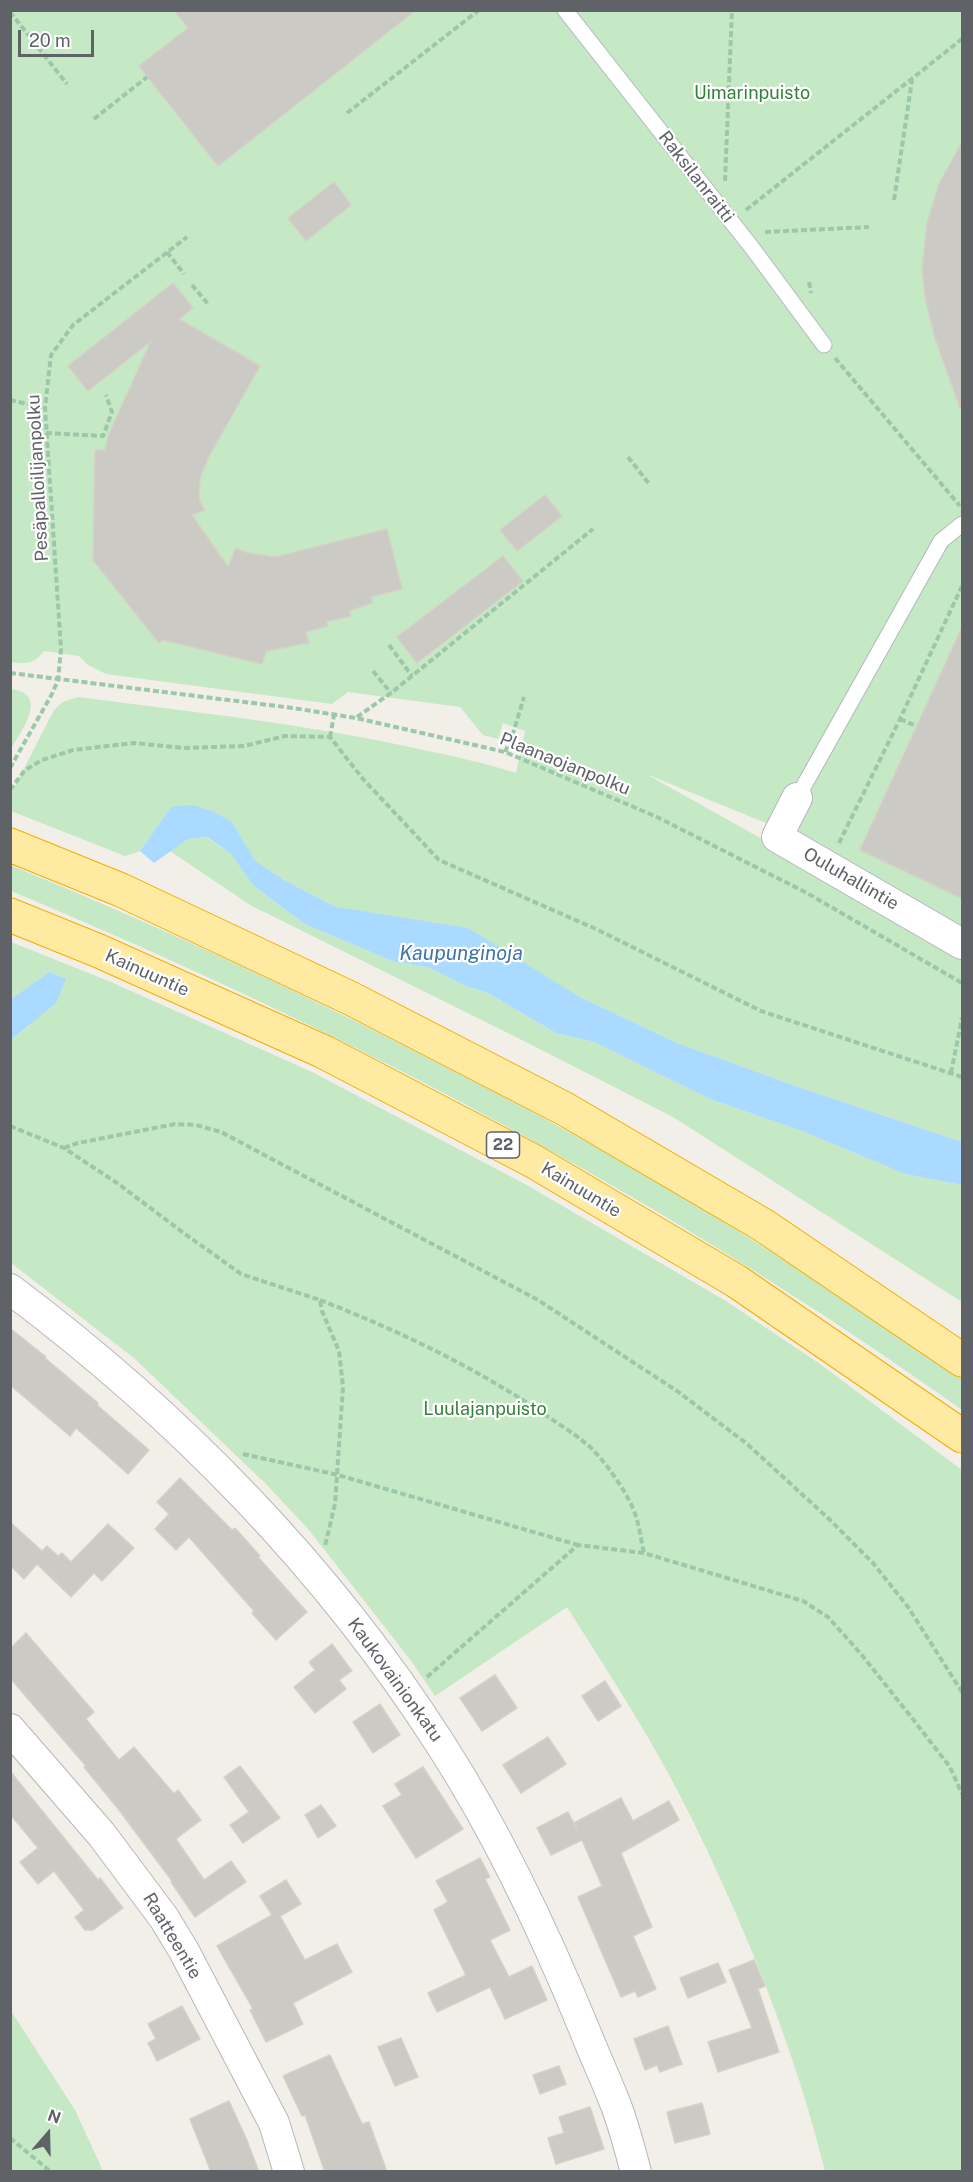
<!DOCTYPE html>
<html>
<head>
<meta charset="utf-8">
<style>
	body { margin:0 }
	#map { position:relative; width:973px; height:2182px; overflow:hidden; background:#f1efe8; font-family:"Public Sans",sans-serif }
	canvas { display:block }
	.frame { position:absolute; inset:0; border:12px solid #5f6368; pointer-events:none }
	.north { position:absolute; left:18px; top:2104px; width:60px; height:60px; -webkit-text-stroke:4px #fff; paint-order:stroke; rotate:20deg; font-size:16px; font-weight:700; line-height:24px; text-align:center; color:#5f6368 }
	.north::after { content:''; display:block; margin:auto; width:21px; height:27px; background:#5f6368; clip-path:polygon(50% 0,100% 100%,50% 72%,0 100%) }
	.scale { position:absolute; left:18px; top:30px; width:76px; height:27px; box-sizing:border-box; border:3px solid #5f6368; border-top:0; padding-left:8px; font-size:18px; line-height:21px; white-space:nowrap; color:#5f6368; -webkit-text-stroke:4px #fff; paint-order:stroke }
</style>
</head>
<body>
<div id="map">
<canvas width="973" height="2182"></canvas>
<div class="frame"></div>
<div class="north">N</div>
<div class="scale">20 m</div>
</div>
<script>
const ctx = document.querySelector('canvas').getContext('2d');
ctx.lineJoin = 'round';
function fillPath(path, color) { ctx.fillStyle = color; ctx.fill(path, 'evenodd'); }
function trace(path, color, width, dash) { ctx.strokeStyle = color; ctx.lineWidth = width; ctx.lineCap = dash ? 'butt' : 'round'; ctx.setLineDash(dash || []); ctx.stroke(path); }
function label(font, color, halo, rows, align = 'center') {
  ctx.font = font + ' "Public Sans",sans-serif'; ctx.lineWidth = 4.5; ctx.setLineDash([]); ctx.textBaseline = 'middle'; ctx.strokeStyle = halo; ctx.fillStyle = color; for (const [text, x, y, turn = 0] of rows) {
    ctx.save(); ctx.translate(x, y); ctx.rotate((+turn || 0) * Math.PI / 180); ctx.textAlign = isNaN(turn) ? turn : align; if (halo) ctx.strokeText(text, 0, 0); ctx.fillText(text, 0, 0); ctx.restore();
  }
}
const green = new Path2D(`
	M11,11H962V929L810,841L646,774L837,881L962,958V1142L796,1086L677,1043L578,996L390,917L336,907L284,880L254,861L232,822L171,807L140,851L125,856L11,811V794L54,710L63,702L78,697C192,712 307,724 419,749C452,756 485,763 516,773L525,731L503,723L498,739L483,735L460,707L348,692L332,704L106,674L88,665L79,656L44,651C35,664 25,664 11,662Z
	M11,689C50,694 21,731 11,749Z
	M206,837L230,853L253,885L304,924L395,962L428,967L466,986L488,993L556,1033L594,1042L710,1099L802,1131L905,1174L962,1185V1302L673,1117L524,1041L250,905L170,851L188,839Z
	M10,865C152,923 290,987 426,1057C525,1107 623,1160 717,1218C800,1269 881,1324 962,1379V1410C667,1199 345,1030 11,891Z
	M11,942L111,982L312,1072L523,1183L726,1301L820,1364L962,1470V2171H825C817,2141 809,2110 799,2080C770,1989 732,1900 690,1815C654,1742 610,1675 567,1607L435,1696L412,1662L309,1530L265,1483L134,1358L11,1263V1040L31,1024L49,972L11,999Z
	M11,2011L75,2110L103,2171H11Z`);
const water = new Path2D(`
	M192,805L212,811L232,822L255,861L284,880L336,907L468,928L578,996L677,1043L796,1086L962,1142V1185L905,1174L802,1131L710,1099L594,1042L556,1033L488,993L466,986L428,967L395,962L304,924L253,885L230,853L207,837L188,839L154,863L140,851L171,807Z
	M49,972L66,979L56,1003L11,1040V999Z`);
const building = new Path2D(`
	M174,10H416L218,166L139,66L188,28Z
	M963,140V407L960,408L935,338L926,302L922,271L927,223L939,184Z
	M334,182L351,205L306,241L288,218Z
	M173,283L193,308L179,319L260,366L208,458L200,478L199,500L205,510L192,515L228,567L236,548L248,553L276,557L387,529L402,589L371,597L372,603L349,611L351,616L326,622L328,626L305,632L309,643L266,651L262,664L163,640L159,643L93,560L95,450H105L109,434L151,341L88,391L68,366Z
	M545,495L562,516L517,551L500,530Z
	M503,556L523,581L417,663L397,637Z
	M963,625V899L860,850Z
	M10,1328L46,1357L45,1358L98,1403L97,1405L149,1450L128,1474L76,1428L70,1436L10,1385Z
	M180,1478L232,1530L235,1528L260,1556L258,1557L307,1612L276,1640L252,1613L254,1611L189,1537L176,1550L155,1529L169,1514L157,1502Z
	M10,1522L42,1551L47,1546L58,1556L62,1553L71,1562L108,1524L134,1548L102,1581L94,1573L71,1597L37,1564L24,1579L10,1565Z
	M26,1633L94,1712L86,1719L119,1760L134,1747L174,1794L178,1790L201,1820L176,1839L204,1880L231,1861L246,1882L195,1917L171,1882L172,1881L119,1810L84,1767L86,1766L10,1678V1649Z
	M332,1644L352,1671L339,1680L346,1689L315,1713L294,1687L315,1670L309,1662Z
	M495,1675L517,1708L482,1731L460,1698Z
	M605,1681L621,1706L598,1721L582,1696Z
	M380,1704L400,1735L373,1753L353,1722Z
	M548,1737L566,1764L521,1793L503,1765Z
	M240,1766L280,1818L243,1843L230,1825L249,1812L224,1777Z
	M423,1767L463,1829L416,1858L383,1806L402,1795L395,1784Z
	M10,1771L98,1880L100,1878L123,1908L93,1930H85L75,1917L84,1910L54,1871L38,1884L20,1862L38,1848L10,1814Z
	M621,1798L633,1821L669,1801L679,1820L621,1853L652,1927L633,1936L656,1989L638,1997L635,1991L621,1997L578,1897L602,1886L582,1840L551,1855L537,1828L568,1812L578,1831L574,1823Z
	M321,1805L336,1826L318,1838L305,1815Z
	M480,1858L490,1877L485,1879L510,1930L490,1940L509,1977L532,1966L547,2000L505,2019L490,1987L437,2012L428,1993L466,1975L434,1910L448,1902L436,1881Z
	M286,1880L301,1904L280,1916L305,1960L337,1944L352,1972L293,2003L303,2024L266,2042L250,2010L253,2009L217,1946L272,1915L260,1896Z
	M754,1960L765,1986L758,1989L779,2052L718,2072L708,2042L752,2028L729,1970Z
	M718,1963L726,1982L688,1998L680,1978Z
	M182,2006L200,2039L157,2061L148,2043L156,2039L148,2024Z
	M668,2026L682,2064L660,2072L657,2065L645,2070L634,2039Z
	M401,2038L418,2077L395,2086L378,2047Z
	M330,2055L362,2124L369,2122L387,2172H325L305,2115L302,2116L283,2076Z
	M559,2066L566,2084L540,2094L533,2075Z
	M229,2101L246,2138L259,2172H211L190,2119Z
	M702,2103L710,2134L675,2143L667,2112Z
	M590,2107L604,2149L556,2164L548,2138L564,2133L559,2117Z`);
const path = new Path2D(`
	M10,12L67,84
	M347,113L479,10
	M94,119L147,77
	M725,181L732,10
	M894,200L912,80
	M746,210L962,39
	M765,232L869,227
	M167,252L184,274
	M809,282L811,293
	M192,285L208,304
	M835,358L960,506
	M10,400L45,408
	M46,433L103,436L112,412L106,395
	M628,457L650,485
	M389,645L412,676
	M373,671L391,693
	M10,673L293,708L356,718L505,752L657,817L807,893L962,983
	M357,717L391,693L593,529
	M900,719L916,726
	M330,737L334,715
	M505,752L512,737L524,697
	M10,768L52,694L58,680L61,649L45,408L51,355L73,325L187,237
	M10,790L25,770L42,760L73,750L134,743L184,748L244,746L285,736L330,737L363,779L439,860L596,929L761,1011L962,1077
	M839,843L900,719L962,586
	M951,1073L962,1018
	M10,1126L64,1148L117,1183L181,1231L241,1274L320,1300L322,1311L339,1351L343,1387L335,1504L325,1546
	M64,1148L78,1143L175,1124L196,1125L221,1132L538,1300L677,1391L746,1443L828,1518L873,1563L908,1607L962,1692
	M320,1300C399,1331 473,1366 544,1414C561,1426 581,1437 595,1452C609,1467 631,1498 636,1517C640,1529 641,1541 644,1553
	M243,1454L338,1475L578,1545
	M427,1677L578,1545L644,1553L803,1601L828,1617L861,1654L912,1718L950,1767L962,1794
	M10,2138L51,2172`);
const service = new Path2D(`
	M565,10L753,249L824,345
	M797,798L941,541L962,524`);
const minor = new Path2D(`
	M797,798L777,837L962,944
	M10,1289C178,1415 328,1568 441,1745C499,1835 545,1933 585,2031C594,2054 604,2075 613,2098C623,2121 629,2147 636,2172
	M10,1729L102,1835L164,1918L184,1951L274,2123L289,2172`);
const trunk = new Path2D(`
	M10,845L121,890L350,998L565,1109L763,1225L962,1360
	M10,915L99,951L324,1052L533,1161L736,1281L962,1436`);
const shields = [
	[503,1145,33]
];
const shieldNames = [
	["22",503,1145]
];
const parkNames = [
	["Uimarinpuisto",752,93],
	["Luulajanpuisto",485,1409]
];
const streetNames = [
	["Raksilanraitti",696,177,52],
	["Pesäpalloilijanpolku",38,478,-93],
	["Plaanaojanpolku",565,764,22],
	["Ouluhallintie",851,879,30],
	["Kainuuntie",147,973,24],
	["Kainuuntie",581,1190,31],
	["Kaukovainionkatu",395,1680,54],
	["Raatteentie",172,1936,59]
];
const waterNames = [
	["Kaupunginoja",461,954]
];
fillPath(green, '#c5e8c5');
fillPath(water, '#aadaff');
fillPath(building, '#cccac5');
trace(building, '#d6d1c6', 1.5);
trace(service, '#b5b8bc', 17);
trace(minor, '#b5b8bc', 32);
trace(trunk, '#f9ab00', 35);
trace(path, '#9cc7a9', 4, [6, 3]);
trace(service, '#fff', 15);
trace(minor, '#fff', 30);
trace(trunk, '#feeaa1', 33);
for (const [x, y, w] of shields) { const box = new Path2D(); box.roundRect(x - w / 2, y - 13, w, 26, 4.5); ctx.fillStyle = '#fff'; ctx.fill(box); trace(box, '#5f6368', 1.5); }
label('bold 16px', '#5f6368', null, shieldNames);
label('18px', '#348238', '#fff', parkNames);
label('18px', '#5f6368', '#fff', streetNames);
label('italic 20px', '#4174aa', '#fff', waterNames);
</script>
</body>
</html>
